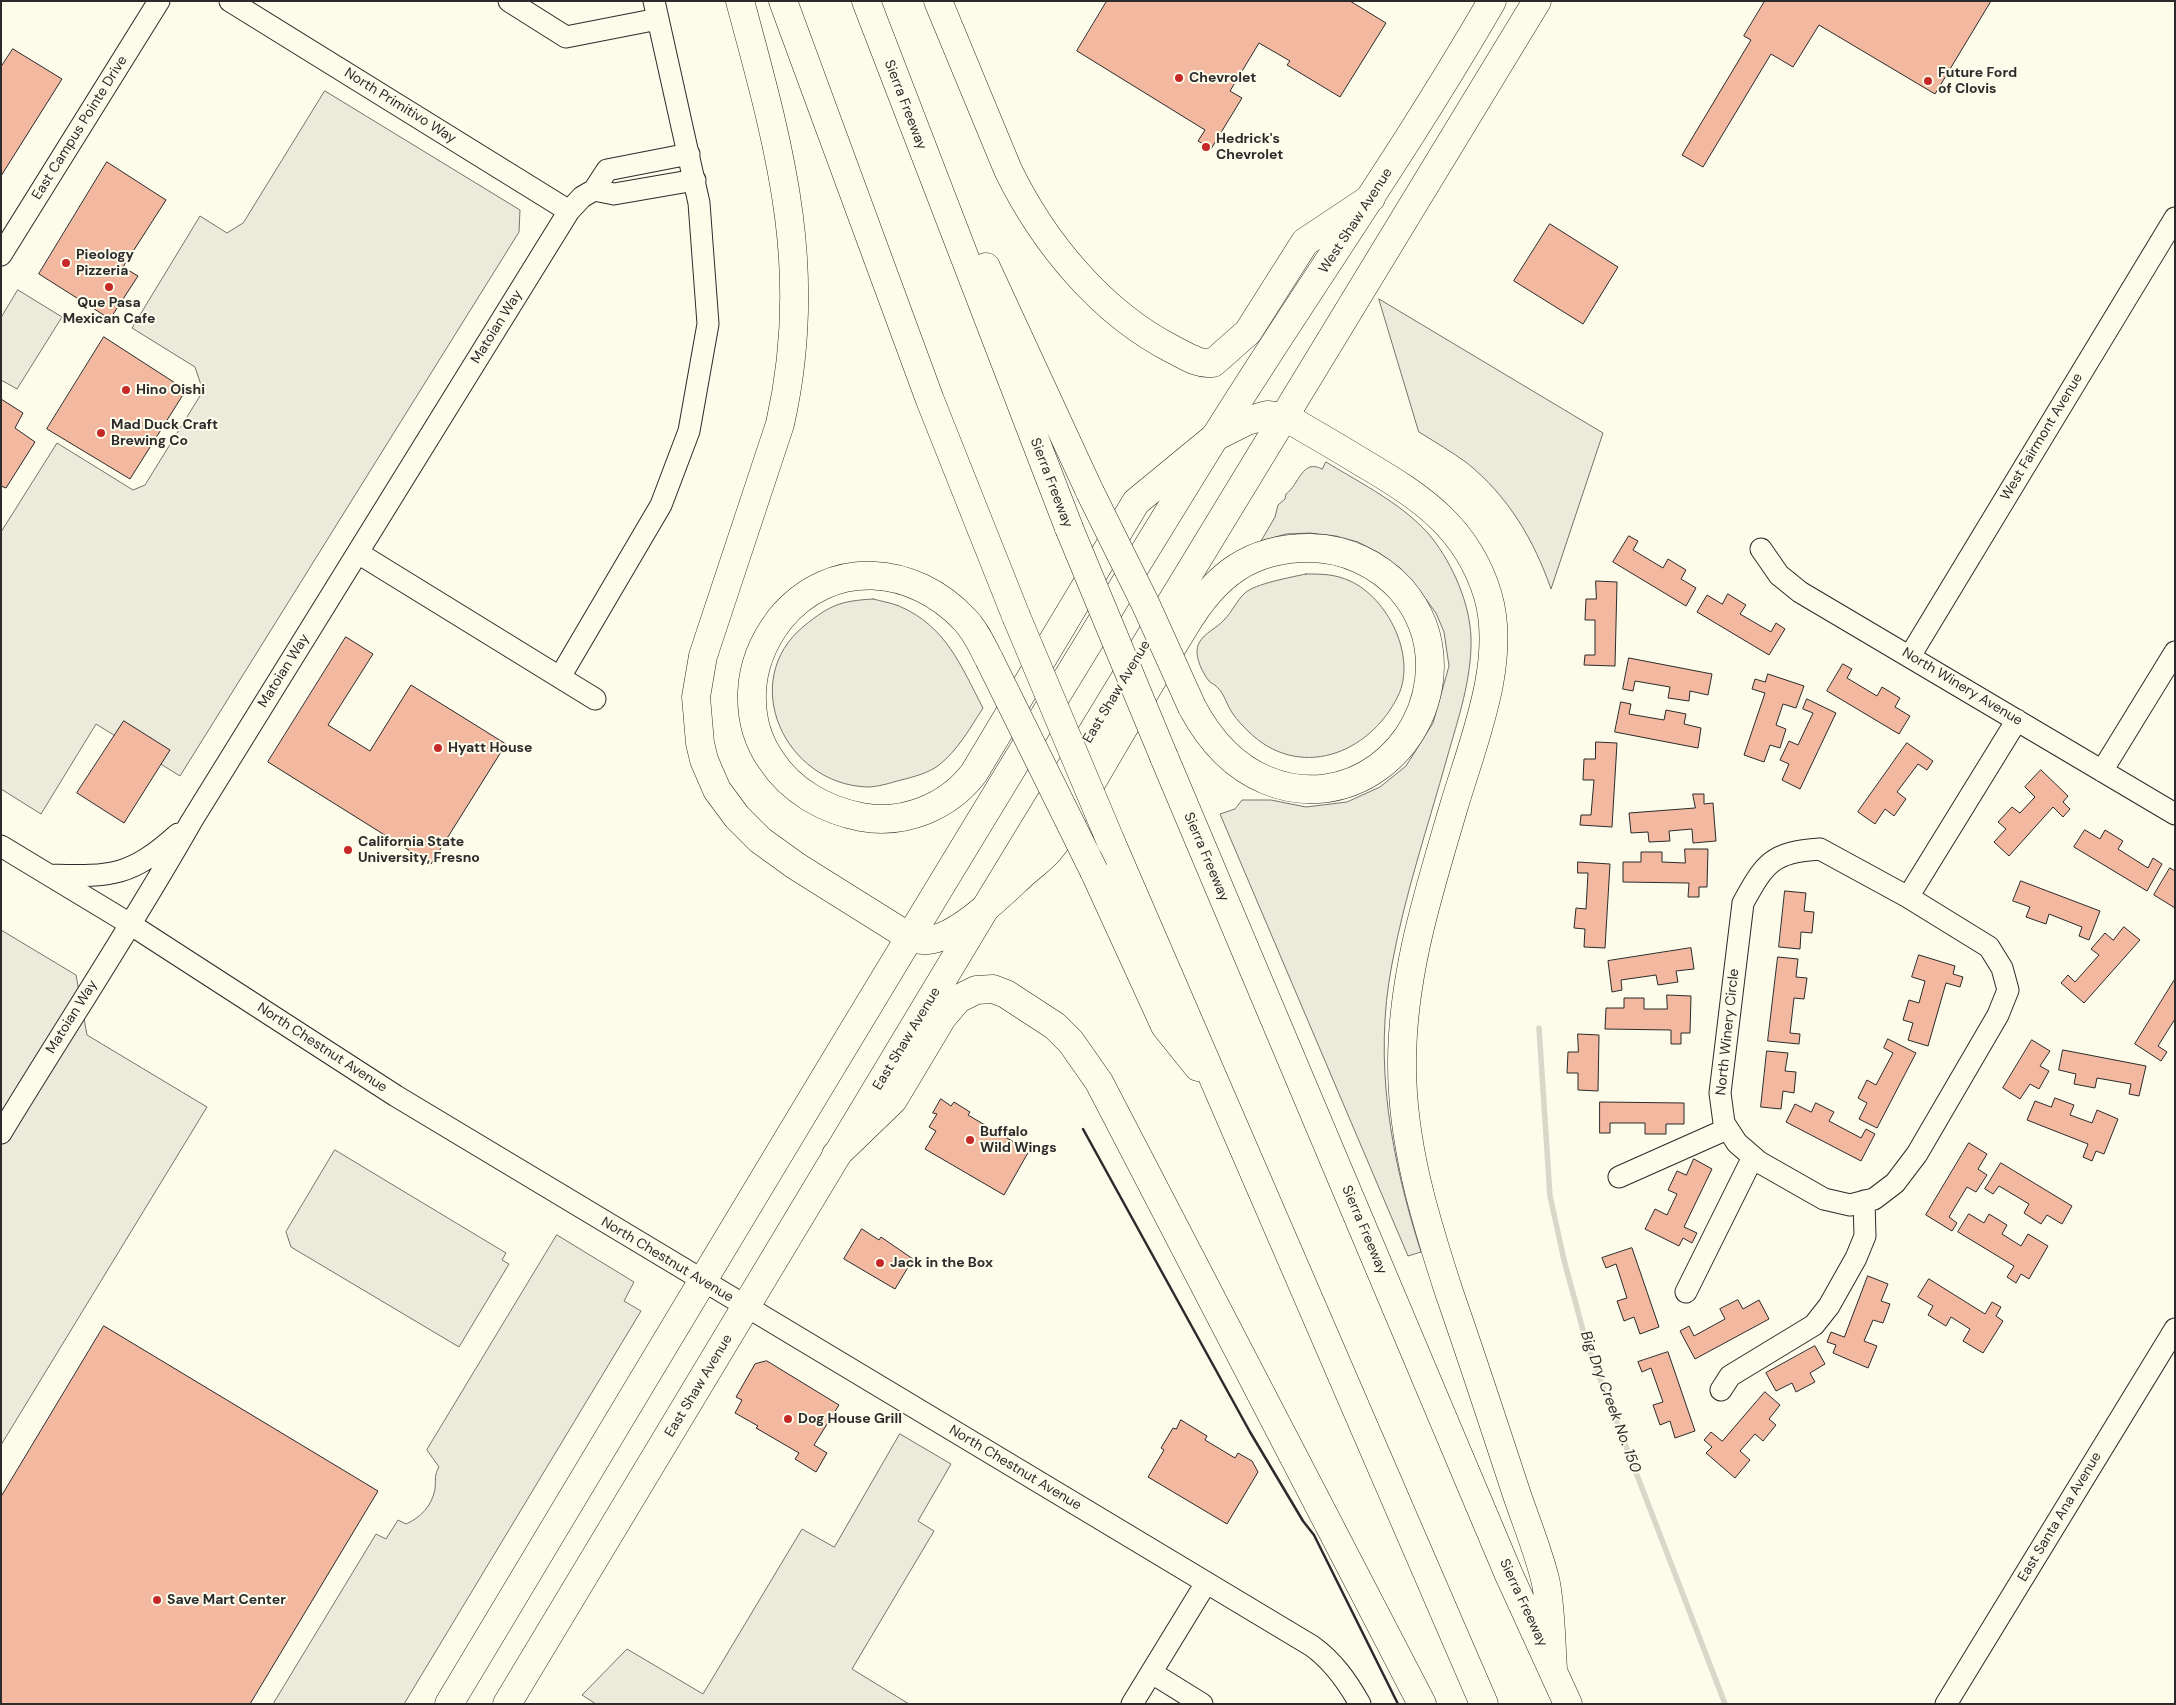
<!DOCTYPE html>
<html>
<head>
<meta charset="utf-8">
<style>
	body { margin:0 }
	#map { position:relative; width:2176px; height:1705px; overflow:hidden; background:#fdfbea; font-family:"DM Sans",sans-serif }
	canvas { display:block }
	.frame { position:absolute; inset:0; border:2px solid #2b2b2b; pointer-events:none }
</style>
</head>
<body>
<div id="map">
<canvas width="2176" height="1705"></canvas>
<div class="frame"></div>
</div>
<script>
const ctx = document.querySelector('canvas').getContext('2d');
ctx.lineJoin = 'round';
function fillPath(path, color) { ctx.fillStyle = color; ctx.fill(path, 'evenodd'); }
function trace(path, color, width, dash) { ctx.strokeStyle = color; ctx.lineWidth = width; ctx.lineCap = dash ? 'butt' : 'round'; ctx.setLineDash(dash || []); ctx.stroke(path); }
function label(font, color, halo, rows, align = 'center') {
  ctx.font = font + ' "DM Sans",sans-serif'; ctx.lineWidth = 4; ctx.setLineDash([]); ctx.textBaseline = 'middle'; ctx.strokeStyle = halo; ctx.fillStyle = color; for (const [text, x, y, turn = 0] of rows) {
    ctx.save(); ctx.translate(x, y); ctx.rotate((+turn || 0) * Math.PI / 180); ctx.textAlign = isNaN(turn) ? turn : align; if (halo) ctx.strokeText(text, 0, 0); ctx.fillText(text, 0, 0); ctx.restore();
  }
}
const green = new Path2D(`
	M18,290L62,317L17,389L1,380V318Z
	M1379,299L1603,433L1551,589C1534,540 1508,496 1467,463C1452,452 1435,442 1419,432Z
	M1326,462C1362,484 1405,505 1432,538C1453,565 1470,604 1471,638C1472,679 1458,719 1447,758C1428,826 1405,894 1392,964C1373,1062 1391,1158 1421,1252L1408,1256L1220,814L1235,809L1242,800H1271L1306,807L1347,802L1380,787L1406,766L1433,723L1449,666L1444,632L1436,613L1417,587L1400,568L1379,553L1358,542L1336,536L1310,533L1286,534L1261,541L1275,517L1278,505L1285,499L1286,494C1299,485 1302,458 1322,469Z
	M1306,574C1322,574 1335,574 1350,581C1388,598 1417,657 1398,696C1369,755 1298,781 1248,731C1243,726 1237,720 1233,714C1227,706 1225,695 1218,688C1216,685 1212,684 1209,681C1202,672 1193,654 1199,643C1205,632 1216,629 1224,620C1232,612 1237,600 1245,593C1254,584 1292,577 1306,574Z
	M873,599C881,601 891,603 899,606C946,626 961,666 983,708C970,728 958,750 939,765C929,773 913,777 901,780C890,783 878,787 867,787C785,784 737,681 804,626C830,605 840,601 873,599Z
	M557,1235L634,1282L624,1301L641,1311L404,1704H273L376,1534L386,1539L398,1520L406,1524C420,1518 432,1506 435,1489C436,1480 434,1475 439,1467L427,1450Z`);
const parking = new Path2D(`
	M325,91L520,210L519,232L180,776L96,724L41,814L1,789V532L57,443L133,490L145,485L203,391L195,367L132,328L200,216L227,233L243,223Z
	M1,930L76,975L87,1035L207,1107L1,1445Z
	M335,1150L506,1253L502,1260L509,1264L459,1347L291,1247L286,1232Z
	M900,1434L951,1464L918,1521L934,1531L852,1669L909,1704H596L582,1695L627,1649L703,1694L802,1529L834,1547Z`);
const stream = new Path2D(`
	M1539,1028L1550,1196L1564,1260L1587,1345L1725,1704`);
const building = new Path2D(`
	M1107,1H1350L1386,23L1340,97L1287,65L1290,61L1259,43L1230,91L1242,98L1211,149L1198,141L1205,130L1077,51Z
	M1765,1H1991L1935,94L1819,25L1793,67L1771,54L1703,167L1682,155L1751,40L1744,36Z
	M13,49L62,79L1,176V67Z
	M107,162L166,200L123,267L138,276L110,319L39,274Z
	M1550,224L1618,267L1583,324L1514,281Z
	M104,337L186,390L130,479L47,429Z
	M1,399L23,413L15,428L35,442L6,488L1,486Z
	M1629,536L1638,541L1633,550L1663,568L1668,559L1686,570L1681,579L1696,588L1686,606L1613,562Z
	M1596,581L1617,582L1615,666L1584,665L1585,655H1595V620H1585L1586,599H1596Z
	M1728,594L1746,605L1740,614L1771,632L1776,623L1785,629L1769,655L1697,612L1707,595L1722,604Z
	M346,637L373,654L328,725L370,751L411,685L506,744L431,864L268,762Z
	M1629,658L1712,674L1708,695L1690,691L1689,701L1668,698L1670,687L1635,681L1633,691L1623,689Z
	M1843,664L1852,669L1847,678L1877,696L1882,687L1900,698L1895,707L1910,716L1899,734L1827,691Z
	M1768,674L1804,686L1796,708L1783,704L1776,725L1786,729L1780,748L1770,745L1764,762L1744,755L1765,693L1752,689L1755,679L1765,682Z
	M1807,699L1836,713L1800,789L1782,780L1789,764L1780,760L1789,741L1798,745L1813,713L1803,709Z
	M1621,702L1631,704L1629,714L1664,720L1666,710L1686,714L1684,724L1701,728L1698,748L1615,732Z
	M124,721L170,750L124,823L77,793Z
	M1596,742L1617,743L1612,827L1580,825L1581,815H1591L1594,780H1583L1584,759H1595Z
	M1907,743L1933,761L1927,770L1918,764L1897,792L1906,799L1894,816L1885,809L1875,824L1858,812Z
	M2041,770L2068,796L2063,802L2070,809L2063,817L2053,807L2009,856L1994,842L2006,829L1998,822L2012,807L2020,813L2035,797L2025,787Z
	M1693,794H1704V804L1713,803L1716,841L1693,843L1692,829L1669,831L1670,841L1649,842L1648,832L1631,833L1629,813L1695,808Z
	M2085,830L2100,839L2105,830L2123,841L2118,849L2148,868L2153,858L2162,864L2147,891L2074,847Z
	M1685,849H1708L1707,887H1699V897H1688L1689,883L1623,882V862H1641V852H1662V862L1685,863Z
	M1578,862L1610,864L1605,948L1584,947L1585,929L1574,928L1576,908L1586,909L1588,873H1578Z
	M2170,868L2175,871V908L2154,895Z
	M2021,881L2100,911L2089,940L2079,936L2082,927L2049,914L2046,924L2026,917L2030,907L2013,901Z
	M1785,891L1806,893L1804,911L1814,912L1812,933L1801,932L1800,949L1779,947Z
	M2124,927L2140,940L2084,1003L2061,983L2068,975L2075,982L2099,955L2091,949L2105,933L2113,940Z
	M1691,948L1694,969L1676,971L1678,982L1658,985L1656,975L1621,980L1622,990L1612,992L1608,961Z
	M1919,955L1955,966L1953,974L1963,977L1960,987L1946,983L1928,1046L1908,1040L1913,1023L1903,1020L1909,1000L1919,1003L1925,981L1912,977Z
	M1778,957L1798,959L1796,977L1807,978L1804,999L1794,998L1790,1033L1800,1034L1799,1044L1768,1041Z
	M2175,979V1019L2158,1046L2167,1052L2161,1061L2135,1044Z
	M1667,995L1691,996L1690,1033H1681V1044H1671V1030L1605,1029L1606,1008H1624V998H1644V1009H1667Z
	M1578,1034L1599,1035L1598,1091L1578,1090V1073H1567L1568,1052H1578Z
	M1888,1039L1916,1053L1877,1128L1859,1119L1867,1103L1858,1098L1867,1080L1876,1085L1893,1053L1884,1048Z
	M2032,1040L2050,1051L2040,1066L2049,1071L2039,1089L2030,1084L2020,1099L2003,1088Z
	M2063,1050L2146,1066L2139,1096L2129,1094L2131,1084L2097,1078L2095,1088L2074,1084L2076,1074L2059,1070Z
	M1767,1051L1788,1053L1785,1071L1796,1072L1794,1093L1783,1091L1781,1109L1761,1107Z
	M2055,1098L2074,1105L2070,1115L2092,1123L2097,1110L2118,1119L2104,1154L2096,1151L2092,1161L2083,1157L2088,1144L2027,1120L2035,1101L2051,1107Z
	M941,1099L951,1106L954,1102L970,1112L968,1115L1029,1151L1004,1195L925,1149L936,1131L929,1127L937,1114L933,1113Z
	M1600,1102L1684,1103V1124H1666V1134H1645V1123H1610V1133H1600Z
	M1816,1103L1834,1112L1829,1121L1861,1138L1866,1129L1875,1134L1861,1161L1786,1122L1795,1104L1811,1112Z
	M1969,1143L1987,1154L1978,1169L1987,1175L1976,1192L1967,1187L1949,1217L1957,1223L1952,1231L1926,1215Z
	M1694,1159L1712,1169L1684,1227L1697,1233L1692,1243L1683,1238L1679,1246L1645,1229L1655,1209L1667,1215L1677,1194L1668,1190L1677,1171L1686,1175Z
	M2001,1163L2072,1206L2062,1224L2047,1215L2041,1224L2024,1213L2029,1204L1999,1186L1993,1194L1985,1189Z
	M1969,1214L1984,1223L1989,1214L2007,1225L2002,1234L2021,1246L2028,1234L2048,1246L2029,1279L2021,1274L2016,1283L2007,1277L2014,1266L1958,1232Z
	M862,1229L879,1240L881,1237L913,1259L895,1289L844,1259Z
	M1632,1248L1659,1327L1640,1334L1634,1317L1624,1321L1617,1301L1627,1298L1616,1264L1606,1268L1602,1258Z
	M1868,1276L1888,1284L1881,1301L1890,1304L1883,1323L1873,1320L1864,1341L1877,1346L1868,1368L1833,1353L1836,1345L1827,1342L1831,1332L1844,1337Z
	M1929,1279L1985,1314L1992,1302L2001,1307L1996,1316L2003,1321L1983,1353L1963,1341L1970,1329L1951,1317L1946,1326L1928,1315L1933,1306L1918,1297Z
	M1738,1300L1743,1309L1759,1300L1769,1319L1695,1359L1680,1331L1689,1326L1694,1336L1725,1319L1720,1309Z
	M104,1326L378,1491L250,1704H1V1497Z
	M1815,1346L1825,1364L1810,1373L1815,1382L1796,1392L1792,1383L1776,1391L1766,1373Z
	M1668,1352L1695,1431L1675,1438L1670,1421L1660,1425L1653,1405L1663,1402L1651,1368L1642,1372L1638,1362Z
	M767,1361L839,1405L814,1445L827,1453L816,1472L795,1459L799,1453L756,1428L758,1426L735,1413L742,1400L736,1397L755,1364Z
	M1765,1392L1780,1405L1769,1419L1776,1425L1763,1441L1755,1434L1740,1451L1750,1460L1735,1478L1706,1453L1712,1447L1704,1440L1711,1432L1722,1441Z
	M1181,1420L1207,1436L1205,1440L1235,1458L1238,1453L1252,1461L1258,1472L1227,1524L1148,1477L1164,1450L1161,1448L1173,1428L1176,1429Z`);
const minor = new Path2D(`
	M230,1L569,211
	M509,1L566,37L658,19
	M594,190L614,194L695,180
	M1,255L159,1
	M1761,549L1779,575L1800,592L2175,814
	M358,553L595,699
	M1910,656L2175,218
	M560,677L661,505L689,431L708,324L699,203L654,1
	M2102,771L2175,652
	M1,846L130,924L396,1096L1312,1646C1333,1661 1347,1681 1360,1704
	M1820,849L1908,897L1989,947L2002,968L2008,990L1998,1015L1917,1154L1895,1183L1874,1199L1850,1205L1824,1199L1759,1162L1737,1143L1724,1123L1720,1093L1743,903C1765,863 1772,852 1820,849Z
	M51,875C113,877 131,876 178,834
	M1908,897L2017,720
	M1,1133C64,1029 131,928 191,822L569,211L582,197L594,190L607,170L689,154
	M1619,1177L1727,1129
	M1686,1292L1753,1157
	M1721,1390L1730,1376L1814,1325L1829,1306L1856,1258L1865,1236L1864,1201
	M1152,1673L1202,1704
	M1132,1704L1206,1583
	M1946,1704L2175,1329`);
const major = new Path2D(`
	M449,1704C702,1282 954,860 1212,442C1304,294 1405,152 1492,1
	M507,1704L986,907L1537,1`);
const highway = new Path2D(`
	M740,1C780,149 815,270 780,424L703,656L696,697L700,743L704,760L717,790L737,817L760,840L796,866L911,938C916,939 923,941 928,940C958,938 1001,894 1023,874C1033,865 1045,857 1052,847C1069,825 1081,799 1096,775C1125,725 1155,675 1185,626C1215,575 1251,547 1312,548C1346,549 1378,564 1401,589C1420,611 1430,638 1430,666C1429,750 1347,814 1266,780C1232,766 1209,739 1192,707
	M783,1L930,400L1016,616
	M866,1L1069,528
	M938,1L1008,170C1043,242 1101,313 1174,350C1186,356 1199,365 1213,363L1248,332L1305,242L1371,198
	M986,267L1090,492
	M989,659C982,646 976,631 965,620C914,565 831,557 780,619C764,640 753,665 752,692C751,716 757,740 771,760C791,791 825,810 861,817C904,825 948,807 974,773L1136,502L1215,437L1247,421L1267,415L1285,417C1311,432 1337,447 1363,463C1421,497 1468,528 1488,596C1507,662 1473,742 1454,806C1429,891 1402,974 1402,1064C1402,1144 1425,1219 1450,1295C1472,1358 1493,1422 1514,1486C1524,1517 1537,1547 1545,1579C1551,1604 1551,1641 1553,1669
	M1164,757L1509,1575L1568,1704
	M1111,842L1484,1704
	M1094,871L1165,1026L1198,1067
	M836,1155L893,1100L942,1018L958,999L976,990L993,989L1006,994L1055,1026L1071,1042L1099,1082L1422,1704`);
const highwayBridge = new Path2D(`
	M1090,492L1146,605L1192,707
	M1069,528L1164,757
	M1016,616L1111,842
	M989,659L1094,871`);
const wall = new Path2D(`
	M1083,1129L1250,1432L1303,1521L1314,1535L1398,1704`);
const markers = [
	[1179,78,5,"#c62828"],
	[1928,81,5,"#c62828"],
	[1206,147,5,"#c62828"],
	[66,263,5,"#c62828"],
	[109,287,5,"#c62828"],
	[126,390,5,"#c62828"],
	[101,433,5,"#c62828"],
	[438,748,5,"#c62828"],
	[348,850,5,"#c62828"],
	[970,1140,5,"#c62828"],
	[880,1263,5,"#c62828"],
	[788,1419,5,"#c62828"],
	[157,1600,5,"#c62828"]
];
const poiNames = [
	["Future Ford",1938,73],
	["of Clovis",1938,89],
	["Chevrolet",1189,78],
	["Hedrick's",1216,139],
	["Chevrolet",1216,155],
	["Pieology",76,255],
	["Pizzeria",76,271],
	["Que Pasa",109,303,"center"],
	["Mexican Cafe",109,319,"center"],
	["Hino Oishi",136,390],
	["Mad Duck Craft",111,425],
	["Brewing Co",111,441],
	["Hyatt House",448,748],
	["California State",358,842],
	["University, Fresno",358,858],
	["Buffalo",980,1132],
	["Wild Wings",980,1148],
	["Jack in the Box",890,1263],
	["Dog House Grill",798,1419],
	["Save Mart Center",167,1600]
];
const streetNames = [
	["Sierra Freeway",905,105,69],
	["North Primitivo Way",400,106,32],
	["East Campus Pointe Drive",80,128,-58],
	["West Shaw Avenue",1356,221,-57],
	["Matoian Way",497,327,-58],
	["West Fairmont Avenue",2042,437,-59],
	["Sierra Freeway",1051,483,69],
	["Matoian Way",284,671,-58],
	["North Winery Avenue",1962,687,31],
	["East Shaw Avenue",1117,692,-59],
	["Sierra Freeway",1206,857,67],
	["Matoian Way",72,1017,-58],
	["North Winery Circle",1728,1032,-84],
	["East Shaw Avenue",907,1039,-59],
	["North Chestnut Avenue",322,1048,33],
	["Sierra Freeway",1364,1230,67],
	["North Chestnut Avenue",667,1260,31],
	["East Shaw Avenue",699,1386,-59],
	["North Chestnut Avenue",1015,1468,31],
	["East Santa Ana Avenue",2060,1517,-59],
	["Sierra Freeway",1523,1603,65]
];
const waterNames = [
	["Big Dry Creek No. 150",1610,1402,70]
];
fillPath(green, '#ecebdb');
trace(green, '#74746e', 1);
fillPath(parking, '#eceadb');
trace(parking, '#74746e', 1);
trace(stream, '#d8d7c9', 5.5);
fillPath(building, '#f2b8a0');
trace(building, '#2b2b2b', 1);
trace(minor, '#2b2b2b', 23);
trace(major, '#2b2b2b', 29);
trace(highway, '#2b2b2b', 29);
trace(minor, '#fdfbea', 21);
trace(major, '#fdfbea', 28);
trace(highway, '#fdfbea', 28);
trace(highwayBridge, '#2b2b2b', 29, []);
trace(highwayBridge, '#fdfbea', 28);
trace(wall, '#2b2b2b', 2.5);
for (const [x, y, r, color] of markers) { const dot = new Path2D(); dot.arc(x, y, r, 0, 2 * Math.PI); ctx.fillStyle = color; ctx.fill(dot); trace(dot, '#fdfbea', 2); }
label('bold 14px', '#2b2b2b', '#fdfbea', poiNames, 'left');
label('14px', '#2b2b2b', '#fdfbea', streetNames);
label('italic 15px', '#2b2b2b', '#fdfbea', waterNames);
</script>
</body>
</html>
